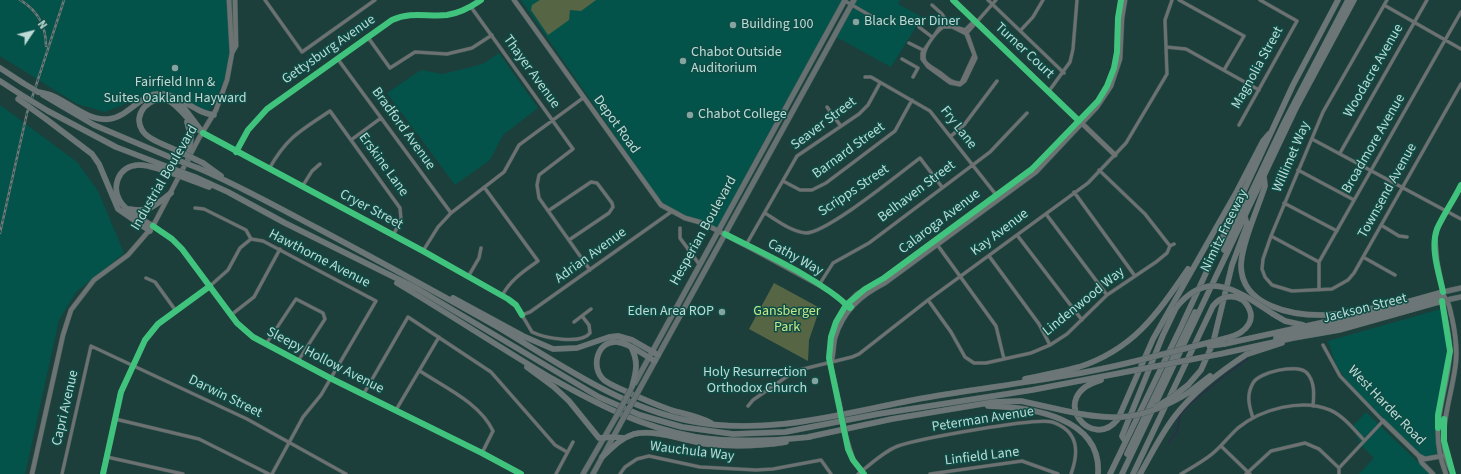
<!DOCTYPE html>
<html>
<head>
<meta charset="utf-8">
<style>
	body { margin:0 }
	#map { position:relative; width:1461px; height:474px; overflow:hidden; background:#1c3f3b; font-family:"Source Sans 3",sans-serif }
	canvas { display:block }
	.north { position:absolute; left:12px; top:12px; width:40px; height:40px; -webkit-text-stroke:3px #0e4d46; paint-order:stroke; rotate:55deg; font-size:11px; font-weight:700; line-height:16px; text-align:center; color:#bedad5 }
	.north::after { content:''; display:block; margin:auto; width:14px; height:18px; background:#bedad5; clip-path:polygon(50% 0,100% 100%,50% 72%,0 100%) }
</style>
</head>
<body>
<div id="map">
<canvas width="1461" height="474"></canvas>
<div class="north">N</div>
</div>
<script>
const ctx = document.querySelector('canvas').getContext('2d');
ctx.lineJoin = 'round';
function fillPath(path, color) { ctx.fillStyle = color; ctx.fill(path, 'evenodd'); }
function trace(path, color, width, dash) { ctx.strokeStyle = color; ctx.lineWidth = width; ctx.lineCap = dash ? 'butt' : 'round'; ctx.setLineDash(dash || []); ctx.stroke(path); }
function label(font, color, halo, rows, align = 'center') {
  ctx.font = font + ' "Source Sans 3",sans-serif'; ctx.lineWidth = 3; ctx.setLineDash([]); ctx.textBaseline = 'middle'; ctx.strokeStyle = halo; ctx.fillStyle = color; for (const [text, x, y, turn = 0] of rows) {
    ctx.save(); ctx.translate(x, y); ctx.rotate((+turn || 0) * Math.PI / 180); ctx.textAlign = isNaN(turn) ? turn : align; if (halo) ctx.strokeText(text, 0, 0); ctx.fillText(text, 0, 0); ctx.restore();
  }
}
const built = new Path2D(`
	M0,0H235L232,64L209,111L168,93L149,94L105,112L77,104L0,56Z
	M521,0H843L757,154L720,222L718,231L671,212L652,194L642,174Z
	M857,0H900L898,4L922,17L891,67L836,37Z
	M499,53L538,108L503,135L490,160L455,185L387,93L421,70L443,74L483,64Z
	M0,105L77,162L98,191L124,253L76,292L59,320L25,474H0Z
	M1441,309L1446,339V364L1437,410L1435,434L1438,454L1427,457L1420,455L1353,389L1336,365L1328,341Z
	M1366,412L1403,448L1431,474H1359L1374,458L1362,446L1352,427Z`);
const green = new Path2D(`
	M540,0H596L581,11L570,10L569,20L548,35L531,10L532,5Z
	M774,283L820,308L809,340L808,361L749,329Z`);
const stream = new Path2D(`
	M1168,443L1177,432L1180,415L1191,403L1232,370L1248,359`);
const street = new Path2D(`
	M265,0L302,52L375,0
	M988,0L1064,73
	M1179,0L1244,36L1224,70
	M1387,0L1323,112L1271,236L1263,259L1262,269L1265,277L1272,285L1292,291L1332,289L1348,280L1354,273L1461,84
	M845,1L871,16L874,22
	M932,5L942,14L949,25
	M1384,5L1461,49
	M471,7L573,149L539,175L537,185L539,198L590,270
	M919,27L932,37
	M943,27H952L966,34L974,55L961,83C952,83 948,79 942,74C937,70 928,66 925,61C920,51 936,32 943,27Z
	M965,30L968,35L976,58L965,81L960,85L950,83L928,67L922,59V53L940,27L949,25L965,30L974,21
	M1020,31L1033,17L1043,0
	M967,33L996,0
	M367,36L390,68L415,52L447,54L472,48L492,35
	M909,43L925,51
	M1166,47L1186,49L1259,90
	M337,58L451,213
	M902,59L918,68L913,77
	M865,77H871L930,111L997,196
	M1049,91L1070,62L1073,49L1077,0
	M827,107L840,125
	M1239,125L1297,21L1260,0
	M203,133L423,251L508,299L516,305L532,332C544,338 581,345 590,333L589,325L582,316
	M951,136L964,125L997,81
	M1312,139L1461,219
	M351,140L381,118
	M236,152L248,130L267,109L392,20C411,11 428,17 447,15C460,13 471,7 481,0
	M1340,153L1427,0
	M269,169C287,137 300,131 330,111L400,208L401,219L393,236
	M1099,170L1145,214L1170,246
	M1298,170L1354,200
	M783,181L800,190H812L826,183L895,131L912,100
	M302,187L312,171L320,164
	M484,187L538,261C524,271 510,280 502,296
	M1074,192L1135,276
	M1284,203L1337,231
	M195,208L204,209L246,230L251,239
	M548,211L591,182L597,183L612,203L613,207L609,213L569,240
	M765,213C776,220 792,232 806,233C827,233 900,173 920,158L942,187
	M1046,214L1107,295
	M1381,225L1399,236L1407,237
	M680,228V238L699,264
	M1017,235L1082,320
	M1271,236L1319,262
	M251,239L263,241L376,301L321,395L303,417L272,474
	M936,243L996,326L1004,359
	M746,245L797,156L859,114L868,105L880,83
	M423,251L438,227L451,213L504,172L519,145L583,98
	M989,256L1039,324L1050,345
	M1363,257L1395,275
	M468,277L479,258L481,248
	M146,278L155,282L176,311
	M819,285L833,263L869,243L990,152L1027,113
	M210,286L228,270L240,248L251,239
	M1319,290V262L1461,12
	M928,300L951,332L965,357L974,363H986L1031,353L1050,345L1067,334L1107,295L1156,262L1167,253L1170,246L1174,244
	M231,315L254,297L280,249
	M522,315L530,312L671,212
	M574,322L591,309
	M266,344L296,299L323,313L325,319L298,361
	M1323,345L1340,376L1383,421L1339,468V474
	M420,371C444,387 480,403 493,431L482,453
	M363,395L408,317L491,372L555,445L567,452
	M748,406L753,400L795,371L852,357L859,354L928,300L1088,183L1126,143L1167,74L1165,20L1172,0
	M396,410L439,337
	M1253,418C1249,406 1246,395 1253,383C1259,372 1298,363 1307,373C1315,382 1314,395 1313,406
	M115,419L199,439L269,474
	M1221,446L1250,474
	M107,457L183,474
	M62,474L91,346L247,419L346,474
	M556,474L573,442
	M620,474L625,467L637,459L649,456L700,467L756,470L773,469L821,460L831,474
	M858,474C870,465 884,451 898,446C918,439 1036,417 1052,422C1079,431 1079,452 1071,474
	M930,474L1022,461L1058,474
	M1181,474C1191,468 1202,462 1212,454C1221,447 1229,436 1238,428C1261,409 1302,398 1330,410C1344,416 1355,431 1364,440
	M1246,474L1271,451L1305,443L1319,449L1339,468`);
const secondary = new Path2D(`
	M229,0L232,53
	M514,0L661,205L685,218L703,223L760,253L819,285L837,296L848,307
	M953,0L1115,155
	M153,226L172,239L182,249L237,323L253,337L330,378L482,453L521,474
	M1445,298C1450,303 1450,312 1452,318C1455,332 1457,346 1456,360C1453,398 1432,438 1453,474
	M831,363C834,354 833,346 835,338C843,311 861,295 885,283L1036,172L1097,107L1111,86L1120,59L1122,18L1125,0
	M839,402L829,358L831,337L836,322L846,305L857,294L884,278L1032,169L1098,101L1107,86L1114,68L1117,52L1118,18L1121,0
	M1383,421L1419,456L1425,459L1442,456
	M846,437L853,460L864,474
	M1419,456L1422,463L1433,474
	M32,474L63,335L71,310L94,280L128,255L153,226L199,138L216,110L227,80L232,53L236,46L235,0
	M103,474L121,392L145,340L158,324L210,286
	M1446,474C1427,426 1447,398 1450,353C1450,335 1445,318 1442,301L1444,297L1437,261L1435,238L1437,229L1461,185`);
const primary = new Path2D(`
	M1443,292L1461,288
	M1442,301L1461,297
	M635,383L845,0
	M638,392L854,0
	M583,474L616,417
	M593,474L623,419`);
const highway = new Path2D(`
	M0,68L23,83
	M0,81L20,94
	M38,92C43,93 48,94 53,96C71,104 88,121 109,119C129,117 142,91 163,94C182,96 195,113 214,115
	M43,95L94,125L172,158
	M178,100L203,133
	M48,111L116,147L168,167
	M46,119L92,154L99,164L118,209L150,231
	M187,122L191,137L188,160
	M176,150C166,145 148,140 142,130C132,114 150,95 167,100C181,106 190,125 203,133
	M203,163L221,176
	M198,168C240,186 279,208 319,229C379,261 438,293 496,326C557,362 619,407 690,421C769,437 846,412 924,398C993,386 1063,379 1132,362
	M195,177L228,192L285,223L416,288L599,397L640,415L682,427L733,434L785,432L878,414L1032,390L1136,370
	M1264,177L1265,186C1258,208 1242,243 1241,265C1241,307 1294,316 1326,315C1342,314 1359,310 1375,308L1379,309
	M193,181L209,187
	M129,209C150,213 155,205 171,193
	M153,226C143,220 130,214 122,204C110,188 118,166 138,165C147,164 157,169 166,171
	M1224,250L1284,123L1348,0
	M397,283C449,314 499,347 551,378C597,404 643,428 696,437C734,443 772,441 810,437
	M453,298L523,336L553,349L577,348L609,337L618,336L632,340L658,355
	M1273,314L1285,321L1303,325
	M1227,338C1247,333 1260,318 1243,300
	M1276,338L1367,318L1444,297
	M1224,344L1375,311L1443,292
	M631,347C639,362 636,372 632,387
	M1220,354L1293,338L1339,330L1442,301
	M1245,355L1282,343
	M655,361C643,355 630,343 617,342C597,340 590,368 604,380C609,384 616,387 623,390C638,397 654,404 671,410C684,414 698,416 711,423
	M527,367L554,387L569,401L599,438L613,437L624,438
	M1025,379C1043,375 1061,372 1079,367C1134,349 1157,314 1188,269
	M1101,380C1045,396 1092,453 1118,419L1153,339L1237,191L1263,141L1269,134
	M1188,385L1201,370L1213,343L1232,265L1247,225L1245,217
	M1188,393L1210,376
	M988,406C1030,407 1102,417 1098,474
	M808,437L892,419L994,402L1021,401L1066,411
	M1125,441L1122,436L1163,335L1176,308
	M1127,454L1195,312
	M602,457C612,448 621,438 634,434C657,429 684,441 707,444C733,447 760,446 786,442
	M1110,474L1181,327L1293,85L1338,0
	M1122,474L1296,108L1354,0
	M1133,474L1213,306
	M1140,474C1151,455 1161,434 1175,416C1194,391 1221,371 1247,354`);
const rail = new Path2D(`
	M20,0C37,10 46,26 46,46
	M0,233L27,113L64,0`);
const secondaryBridge = new Path2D(`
	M839,402L846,437`);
const primaryBridge = new Path2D(`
	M616,417L631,389
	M623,419L638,392`);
const highwayBridge = new Path2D(`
	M23,83L38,92
	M20,94L48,111
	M18,99L46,119
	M176,150L203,163
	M172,158L198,168
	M168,167L195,177
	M166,171L193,181
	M1213,306C1221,296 1232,294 1243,300
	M1176,308C1208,267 1240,292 1273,314
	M1209,346L1224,344
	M1132,362L1227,338
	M1136,370L1220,354
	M1156,407L1175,395L1188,385
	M1066,411C1115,422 1144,420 1188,393`);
const cycleway = new Path2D(`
	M953,0L1079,121
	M203,133L423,251L508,299L516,305L522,315
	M236,152L248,130L267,109L392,20C411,11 428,17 447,15C460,13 471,7 481,0
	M153,226L172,239L182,249L237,323L253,337L330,378L482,453L521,474
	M725,234C764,254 819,278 850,308L851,307
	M1443,292C1439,273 1430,248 1437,229C1443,215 1454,200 1461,185
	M1444,419V441L1453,474
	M1438,428V415L1450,351L1442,301
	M103,474L121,392L145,340L158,324L210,286
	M864,474L853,460L848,449L829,358L831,337L836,322L846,305L865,289L884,278L1032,169L1098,101L1107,86L1114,68L1117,52L1118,18L1121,0`);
const markers = [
	[856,22,4,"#85a49f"],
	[733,25,4,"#85a49f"],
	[683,61,4,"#85a49f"],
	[175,68,4,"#85a49f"],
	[690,115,4,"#85a49f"],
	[722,312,4,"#85a49f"],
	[815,381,4,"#85a49f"]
];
const poiNames = [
	["Black Bear Diner",864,22],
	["Building 100",741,25],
	["Chabot Outside",691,53],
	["Auditorium",691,69],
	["Fairfield Inn &",175,83,"center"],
	["Suites Oakland Hayward",175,99,"center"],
	["Chabot College",698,115],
	["Eden Area ROP",714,312,"right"],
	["Holy Resurrection",807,373,"right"],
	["Orthodox Church",807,389,"right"]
];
const streetNames = [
	["Gettysburg Avenue",329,50,-35],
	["Turner Court",1024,51,43],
	["Magnolia Street",1258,68,-61],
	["Woodacre Avenue",1374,71,-60],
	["Thayer Avenue",531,72,54],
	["Seaver Street",824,124,-37],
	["Depot Road",616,125,54],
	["Fry Lane",958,128,52],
	["Bradford Avenue",403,129,54],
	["Broadmore Avenue",1374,144,-60],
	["Barnard Street",849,151,-36],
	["Willimet Way",1292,157,-67],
	["Erskine Lane",383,165,54],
	["Industrial Boulevard",165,178,-60],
	["Scripps Street",854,191,-34],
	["Townsend Avenue",1388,191,-61],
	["Belhaven Street",917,192,-37],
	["Cryer Street",371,210,28],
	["Calaroga Avenue",940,222,-37],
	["Hesperian Boulevard",704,231,-61],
	["Nimitz Freeway",1225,231,-64],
	["Kay Avenue",1000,233,-37],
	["Adrian Avenue",591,256,-36],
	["Cathy Way",795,258,29],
	["Hawthorne Avenue",319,259,27],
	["Lindenwood Way",1084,302,-39],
	["Jackson Street",1365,309,-14],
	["Sleepy Hollow Avenue",325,361,27],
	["Darwin Street",225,397,26],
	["West Harder Road",1386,406,46],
	["Capri Avenue",66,408,-77],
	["Peterman Avenue",983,420,-9],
	["Wauchula Way",692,452,7],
	["Linfield Lane",982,457,-7]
];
const parkNames = [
	["Gansberger",787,312],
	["Park",787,328]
];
fillPath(built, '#04534b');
fillPath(green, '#566645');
trace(stream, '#372352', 1);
trace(street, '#3f5c57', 4);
trace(secondary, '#3f5c57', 5.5);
trace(primary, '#3f5c57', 6);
trace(highway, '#3f5c57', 6);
trace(street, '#6e7172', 3);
trace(secondary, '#6c7372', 4.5);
trace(primary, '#677171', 5);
trace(highway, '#6c7676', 5.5);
trace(rail, '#727877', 2.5);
trace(rail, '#0e4d46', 1, [3]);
trace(secondaryBridge, '#3f5c57', 5.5, []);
trace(primaryBridge, '#3f5c57', 6, []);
trace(highwayBridge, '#3f5c57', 6, []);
trace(secondaryBridge, '#6c7372', 4.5);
trace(primaryBridge, '#677171', 5);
trace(highwayBridge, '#6c7676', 5.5);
trace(cycleway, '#40c37c', 6);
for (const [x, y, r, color] of markers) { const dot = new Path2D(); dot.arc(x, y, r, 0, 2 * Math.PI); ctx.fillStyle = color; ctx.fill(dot); trace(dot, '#0e4d46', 1.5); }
label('14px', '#bedad5', '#0e4d46', poiNames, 'left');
label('14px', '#bedad5', '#0e4d46', streetNames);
label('14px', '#c6e689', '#0e4d46', parkNames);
</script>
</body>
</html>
